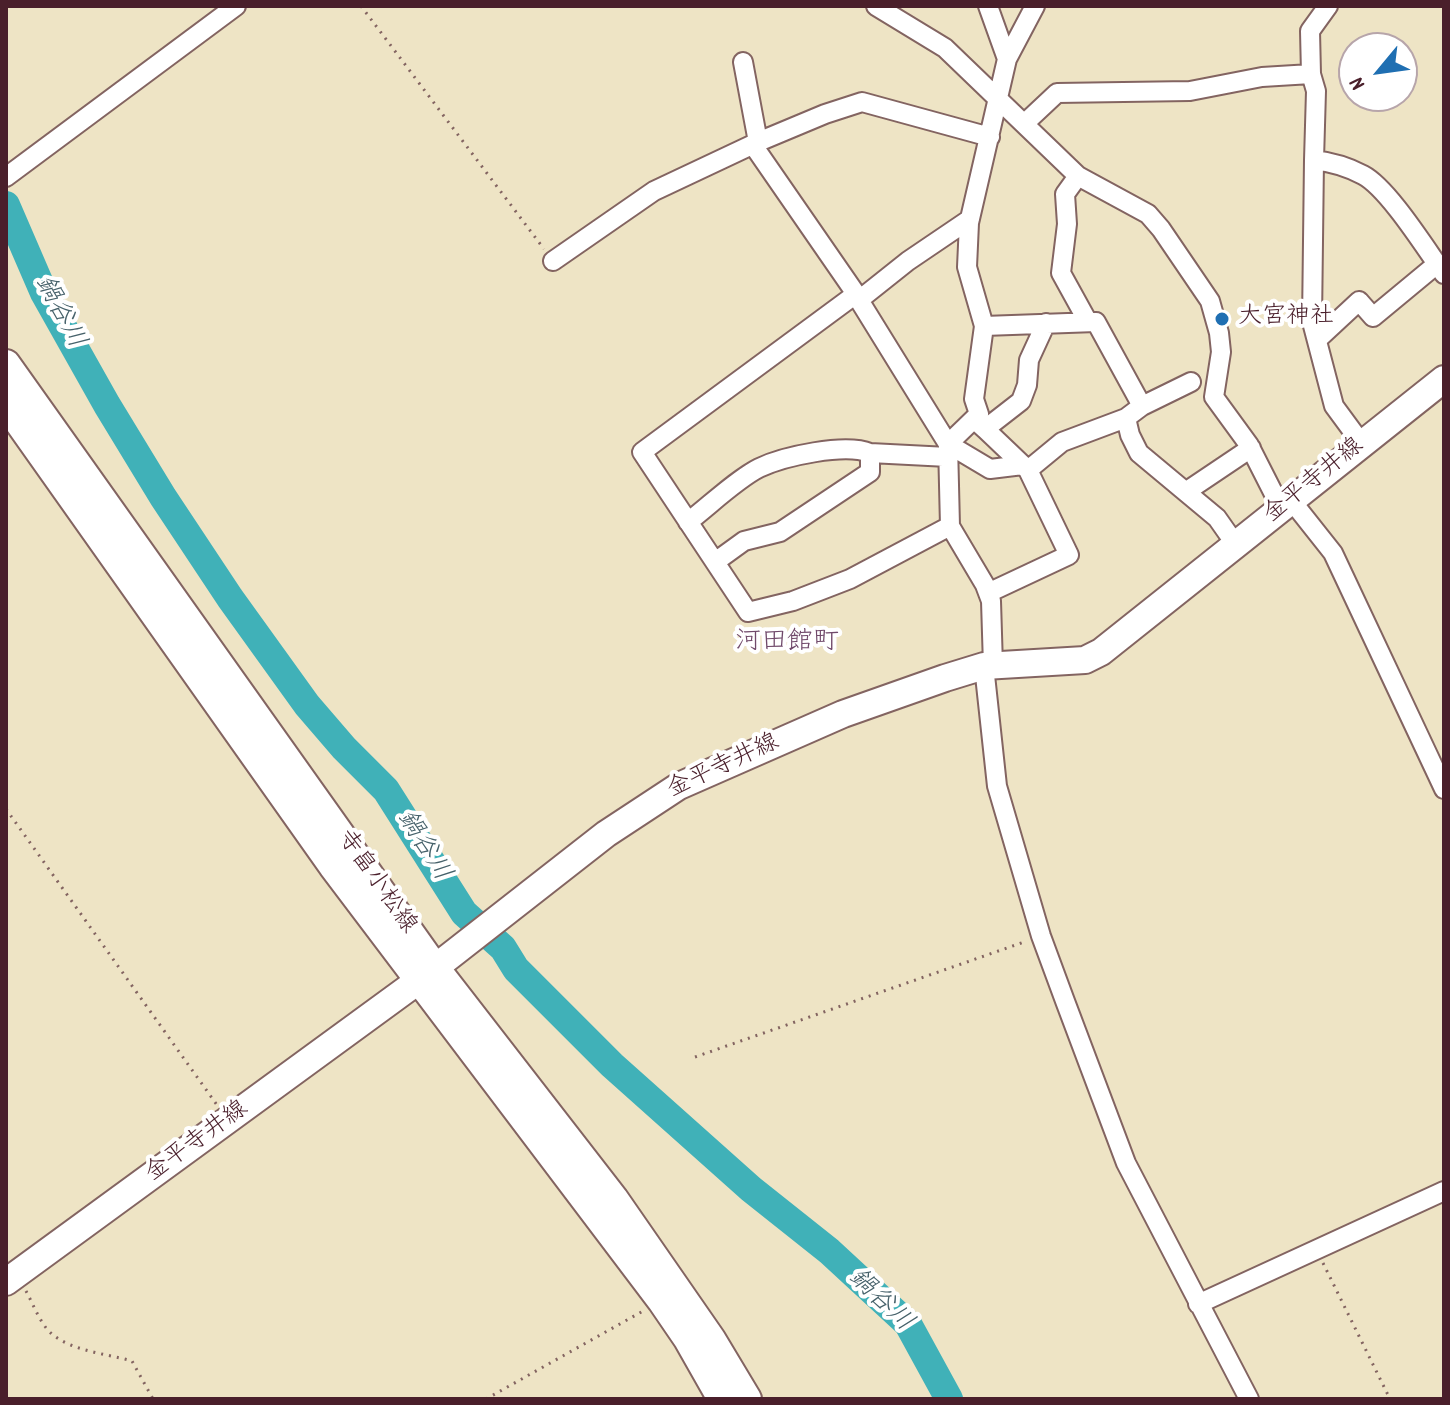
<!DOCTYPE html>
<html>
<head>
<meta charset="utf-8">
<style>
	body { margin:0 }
	#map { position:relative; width:1450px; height:1405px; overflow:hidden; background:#eee4c5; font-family:Dekko,sans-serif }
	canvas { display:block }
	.frame { position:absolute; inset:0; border:8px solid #4a1f2b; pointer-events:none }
	.north { position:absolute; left:1338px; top:32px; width:80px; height:80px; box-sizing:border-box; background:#fff; border:2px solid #b7a5aa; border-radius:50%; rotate:241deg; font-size:22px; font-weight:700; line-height:32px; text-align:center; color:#4a1f2b }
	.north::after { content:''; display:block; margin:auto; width:28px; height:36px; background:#1f6fb2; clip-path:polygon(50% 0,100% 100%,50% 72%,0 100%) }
</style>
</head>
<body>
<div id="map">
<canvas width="1450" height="1405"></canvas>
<div class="frame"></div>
<div class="north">N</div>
</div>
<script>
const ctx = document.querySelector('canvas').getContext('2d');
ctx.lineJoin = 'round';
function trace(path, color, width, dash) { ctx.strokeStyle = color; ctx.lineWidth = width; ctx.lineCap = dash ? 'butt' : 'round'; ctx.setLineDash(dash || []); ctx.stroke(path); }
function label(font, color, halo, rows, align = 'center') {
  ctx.font = font + ' Dekko,"Klee One",sans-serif'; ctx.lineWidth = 8; ctx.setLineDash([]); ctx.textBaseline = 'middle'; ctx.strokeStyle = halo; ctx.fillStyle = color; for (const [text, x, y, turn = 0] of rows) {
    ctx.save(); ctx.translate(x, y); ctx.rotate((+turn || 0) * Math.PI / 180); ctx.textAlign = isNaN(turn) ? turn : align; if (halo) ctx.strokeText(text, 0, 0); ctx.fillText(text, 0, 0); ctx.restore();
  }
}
const river = new Path2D(`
	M6,205L44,293L107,405L163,497L230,598L307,705L344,748L386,790L464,913L503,948L516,969L612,1065L751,1189L829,1251L908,1324L949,1399`);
const path = new Path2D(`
	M361,6L544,249
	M6,809L217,1105
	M695,1057L1027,941
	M1323,1263L1390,1399
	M26,1291C32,1302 37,1315 44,1325C60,1350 104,1353 132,1361L153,1399
	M486,1399L643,1311`);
const minor = new Path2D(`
	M876,6L945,48L1078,176L1148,214L1161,229L1210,301L1219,333L1221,352L1214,397L1249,445L1281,508
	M988,6L1007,59
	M1328,6L1310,31L1311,74L1316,91L1314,160C1331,162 1348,167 1363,175C1388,188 1426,249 1444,274
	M743,62L758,142
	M1025,123L1057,93L1190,91L1262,77L1311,74
	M753,145L856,294
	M1314,160L1312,322L1334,406L1362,444
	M1078,176L1065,194L1067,224L1061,273L1088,322
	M6,177L236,6
	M970,219L908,261L859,300L948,444L990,469L1023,465
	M553,261L654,191L758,142L825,114L862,102L990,137
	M859,300L856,294L642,452L748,612L793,601L850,579L950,526
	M984,326L1096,322L1142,406
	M1317,340L1359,301L1373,317L1437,264
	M1126,418L1130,435L1139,453L1217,518L1236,545
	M974,419L985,429L1021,401L1027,385L1029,360L1046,323
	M985,429L1028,470
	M1187,491L1251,448
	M1291,500L1333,553L1444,789
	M688,522C709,506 737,479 759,468C784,456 845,443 870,453L948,457
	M715,562L744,541L780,532L870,472V453
	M988,593L1069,555L1028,470L1062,442L1126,418L1142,406L1191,382
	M984,666L997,786L1041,936L1065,1001L1126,1163L1249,1399
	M993,666L991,601L985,585L950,526L948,444L979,414L974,399L984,326L967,267L969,223L1007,59L1035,6
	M1198,1304L1444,1191`);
const secondary = new Path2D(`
	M6,1282L418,981L606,834L679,786L843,714L945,678L984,666L1085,660L1101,652L1444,379`);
const primary = new Path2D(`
	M6,364L435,968L614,1199L711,1339L747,1399
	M6,404L333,866L662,1301L688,1339L722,1399`);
const markers = [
	[1222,319,8,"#1f6fb2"]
];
const poiNames = [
	["大宮神社",1238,319]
];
const streetNames = [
	["金平寺井線",1315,482,-39],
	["金平寺井線",724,768,-25],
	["寺畠小松線",375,883,55],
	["金平寺井線",198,1143,-36]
];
const waterNames = [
	["鍋谷川",58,313,62],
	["鍋谷川",422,847,58],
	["鍋谷川",879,1302,44]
];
const neighbourhoodNames = [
	["河田館町",787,644]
];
trace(river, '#40b1b8', 28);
trace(minor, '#836461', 22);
trace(secondary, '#836461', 30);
trace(primary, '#836461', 32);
trace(path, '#836461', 3, [2, 6]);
trace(minor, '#fff', 18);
trace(secondary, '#fff', 26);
trace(primary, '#fff', 28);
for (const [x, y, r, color] of markers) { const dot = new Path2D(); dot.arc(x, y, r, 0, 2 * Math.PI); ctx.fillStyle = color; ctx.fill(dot); trace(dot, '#fff', 3); }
label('24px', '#4a1f2b', '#fff', poiNames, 'left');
label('24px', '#4a1f2b', '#fff', streetNames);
label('italic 26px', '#46616a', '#fff', waterNames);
label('26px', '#70496a', '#fff', neighbourhoodNames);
</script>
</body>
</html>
